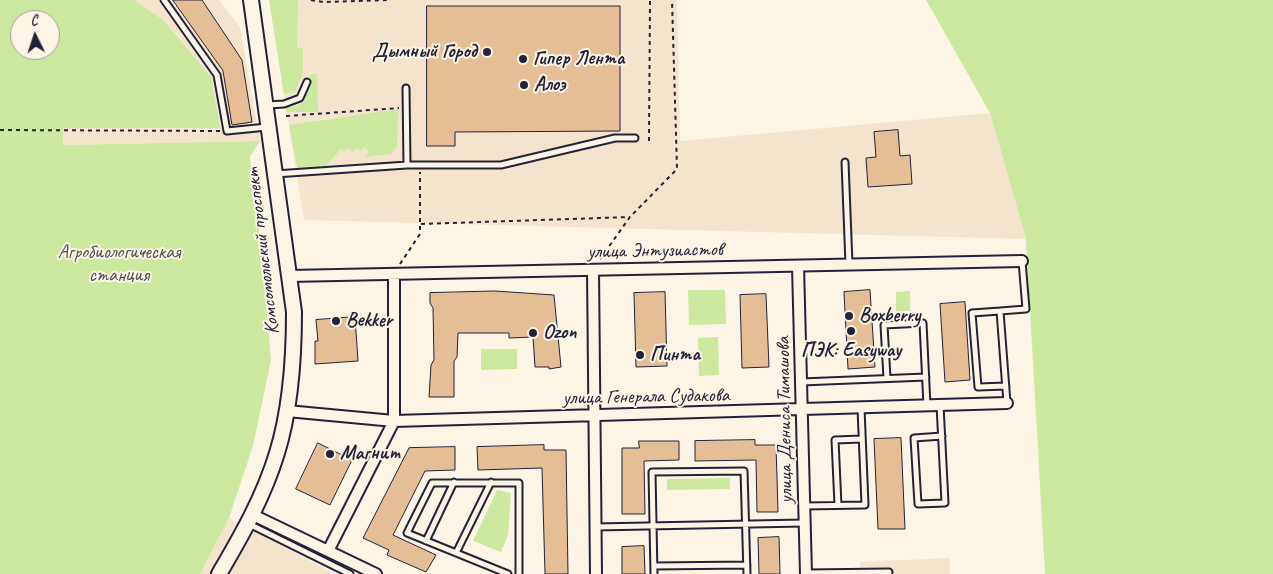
<!DOCTYPE html>
<html>
<head>
<meta charset="utf-8">
<style>
	body { margin:0 }
	#map { position:relative; width:1273px; height:574px; overflow:hidden; background:#fcf5e5; font-family:Caveat,sans-serif }
	canvas { display:block }
	.north { position:absolute; left:10px; top:10px; width:50px; height:50px; box-sizing:border-box; background:#fcf5e5; border:1px solid #a5a1a1; border-radius:50%; rotate:356deg; font-size:14px; font-weight:700; line-height:20px; text-align:center; color:#22223b }
	.north::after { content:''; display:block; margin:auto; width:18px; height:22px; background:#22223b; clip-path:polygon(50% 0,100% 100%,50% 72%,0 100%) }
</style>
</head>
<body>
<div id="map">
<canvas width="1273" height="574"></canvas>
<div class="north">С</div>
</div>
<script>
const ctx = document.querySelector('canvas').getContext('2d');
ctx.lineJoin = 'round';
function fillPath(path, color) { ctx.fillStyle = color; ctx.fill(path, 'evenodd'); }
function trace(path, color, width, dash) { ctx.strokeStyle = color; ctx.lineWidth = width; ctx.lineCap = dash ? 'butt' : 'round'; ctx.setLineDash(dash || []); ctx.stroke(path); }
function label(font, color, halo, rows, align = 'center') {
  ctx.font = font + ' Caveat,sans-serif'; ctx.lineWidth = 4; ctx.setLineDash([]); ctx.textBaseline = 'middle'; ctx.strokeStyle = halo; ctx.fillStyle = color; for (const [text, x, y, turn = 0] of rows) {
    ctx.save(); ctx.translate(x, y); ctx.rotate((+turn || 0) * Math.PI / 180); ctx.textAlign = isNaN(turn) ? turn : align; if (halo) ctx.strokeText(text, 0, 0); ctx.fillText(text, 0, 0); ctx.restore();
  }
}
const built = new Path2D(`
	M134,0H219L240,27L260,141L62,145L63,128H220L162,19Z
	M269,0H677L680,141L990,113L1026,239L304,220Z
	M229,518L335,574H200Z
	M950,558V574H861L860,562Z`);
const green = new Path2D(`
	M0,0H134L162,19L211,77L220,128H63V145L260,141L250,157L263,263L271,360L253,446L229,518L200,574H0ZM20,20H50V50H20Z
	M269,0H298L297,48H303V73L295,92L284,94Z
	M926,0H1273V574H1045L1026,239L990,113Z
	M311,74H317L318,112H287L286,107L298,106L305,100Z
	M398,109L397,146L391,154L365,157L369,152L365,147L361,151L357,148L353,152L348,148L344,152L341,149L322,170H302L297,167L289,125Z
	M688,290H725L726,324L689,325Z
	M910,291V311L896,312V292Z
	M718,337L719,375L699,376L698,338Z
	M481,349H517V369L481,370Z
	M730,478V489L667,490V479Z
	M497,490L511,493L508,535L501,552L473,541Z`);
const building = new Path2D(`
	M173,0H202L242,60L252,122L232,125L223,71Z
	M427,6H620V131L455,132V146H427Z
	M898,130L900,156L910,155L912,184L868,187L866,158L876,157L874,132Z
	M870,290L875,367L848,369L844,292Z
	M495,291L554,295L561,367L549,369V367H535L533,337L509,338V333H458L457,357L454,361V397H429L431,365L434,360L433,308L430,303V293Z
	M665,292L667,366L636,367L634,293Z
	M766,294L769,367L742,368L740,295Z
	M965,302L970,380L945,382L940,304Z
	M355,317L358,361L315,364V341H318L316,320Z
	M901,438L905,529H878L874,439Z
	M755,440V445H776L778,512H757L756,460L695,461V441Z
	M639,441H679V460L644,461L645,514H622V448H639Z
	M318,443L352,460L330,505L296,489Z
	M544,445V450H566L568,574H545L542,468L478,470L477,447Z
	M455,447V470L425,471L393,535L436,555L426,572L387,555L389,550L363,538L409,448Z
	M779,537L780,574H759L758,538Z
	M644,546L645,574H622V547Z`);
const path = new Path2D(`
	M311,0L323,2L390,0
	M286,116L399,108
	M0,130L220,131
	M649,141L650,0
	M421,224L630,217
	M600,259L630,217L677,169L672,0
	M400,264L420,234V172`);
const lane = new Path2D(`
	M164,0L217,75L227,131L267,127
	M406,88L407,165
	M268,105L284,104L300,98L307,82
	M845,162L849,264
	M275,174L407,165H501L615,138H635
	M1000,311L972,313L978,387L1006,386
	M887,378L884,325L923,323L927,406
	M801,382L926,377
	M1007,403L1000,311L1026,309L1022,261
	M940,405L945,503L918,504L914,438L942,436
	M838,505L835,440L862,439
	M804,506L865,505L861,408
	M249,524L350,574
	M595,527L804,523
	M426,541L454,482
	M456,553L491,482
	M654,566L747,565
	M806,573L889,572
	M508,574L407,533L432,483H519V574
	M654,574L652,472L744,471L747,574`);
const street = new Path2D(`
	M798,266L806,574
	M593,270L596,574
	M289,276L1022,261
	M287,411L394,421L1007,403
	M253,515L376,574
	M328,551L394,421V274`);
const secondary = new Path2D(`
	M219,574C242,535 264,496 277,453C291,408 294,358 294,312L251,0`);
const markers = [
	[487,52,5,"#22223b"],
	[523,59,5,"#22223b"],
	[524,85,5,"#22223b"],
	[849,316,5,"#22223b"],
	[336,321,5,"#22223b"],
	[851,331,5,"#22223b"],
	[533,333,5,"#22223b"],
	[640,355,5,"#22223b"],
	[330,454,5,"#22223b"]
];
const poiNames = [
	["Дымный Город",477,52,"right"],
	["Гипер Лента",533,59],
	["Алоэ",534,85],
	["Boxberry",859,316],
	["Bekker",346,321],
	["Ozon",543,333],
	["ПЭК: Easyway",851,351,"center"],
	["Пинта",650,355],
	["Магнит",340,454]
];
const streetNames = [
	["Комсомольский проспект",263,251,-97],
	["улица Энтузиастов",655,251,-1],
	["улица Генерала Судакова",646,397,-1],
	["улица Дениса Тимашова",785,420,-91]
];
const parkNames = [
	["Агробиологическая",119,253],
	["станция",119,276]
];
fillPath(built, '#f5e4cd');
fillPath(green, '#cde9a0');
fillPath(building, '#e6be96');
trace(building, '#22223b', 1);
trace(lane, '#22223b', 9);
trace(street, '#22223b', 14);
trace(secondary, '#22223b', 18);
trace(path, '#22223b', 2, [4, 4]);
trace(lane, '#fcf5e5', 5);
trace(street, '#fcf5e5', 10);
trace(secondary, '#fcf5e5', 14);
for (const [x, y, r, color] of markers) { const dot = new Path2D(); dot.arc(x, y, r, 0, 2 * Math.PI); ctx.fillStyle = color; ctx.fill(dot); trace(dot, '#fcf5e5', 2); }
label('bold 20px', '#22223b', '#fcf5e5', poiNames, 'left');
label('20px', '#22223b', '#fcf5e5', streetNames);
label('20px', '#4d5454', '#fcf5e5', parkNames);
</script>
</body>
</html>
